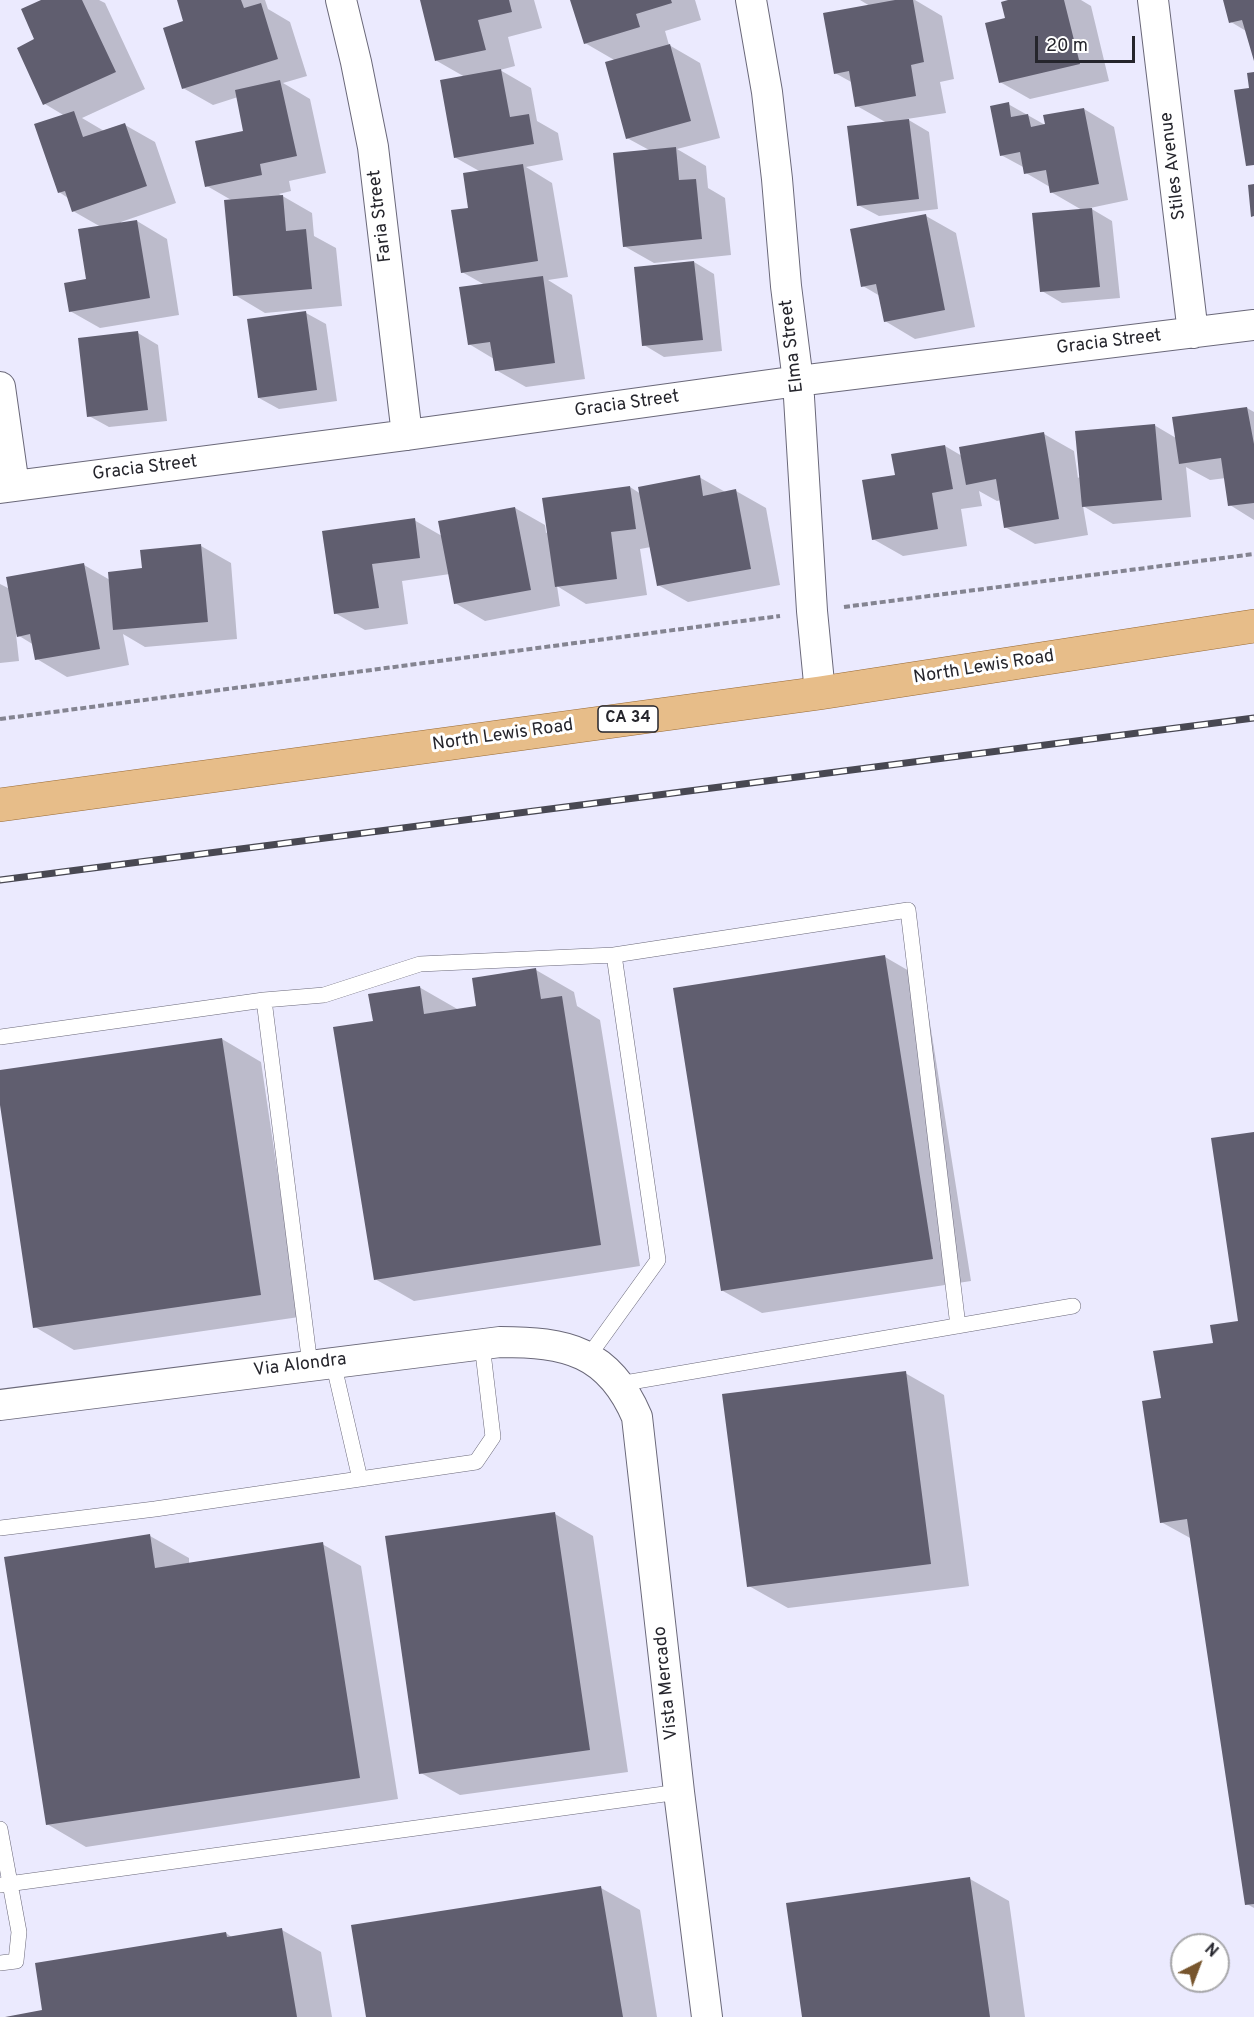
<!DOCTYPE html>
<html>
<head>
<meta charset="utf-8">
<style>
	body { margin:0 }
	#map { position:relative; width:1254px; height:2017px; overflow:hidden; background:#ebeafe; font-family:Overpass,sans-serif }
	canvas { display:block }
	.north { position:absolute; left:1170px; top:1933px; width:60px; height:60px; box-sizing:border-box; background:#fff; border:2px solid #a8a8ab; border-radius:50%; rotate:42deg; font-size:16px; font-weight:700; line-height:24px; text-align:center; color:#25252c }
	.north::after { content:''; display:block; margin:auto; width:21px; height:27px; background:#77552d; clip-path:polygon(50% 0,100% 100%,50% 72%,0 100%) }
	.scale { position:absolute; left:1035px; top:36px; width:100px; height:27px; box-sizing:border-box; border:3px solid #25252c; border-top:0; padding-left:8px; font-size:18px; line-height:21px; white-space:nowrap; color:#25252c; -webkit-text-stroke:4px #fff; paint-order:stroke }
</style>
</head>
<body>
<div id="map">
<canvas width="1254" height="2017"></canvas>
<div class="north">N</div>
<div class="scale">20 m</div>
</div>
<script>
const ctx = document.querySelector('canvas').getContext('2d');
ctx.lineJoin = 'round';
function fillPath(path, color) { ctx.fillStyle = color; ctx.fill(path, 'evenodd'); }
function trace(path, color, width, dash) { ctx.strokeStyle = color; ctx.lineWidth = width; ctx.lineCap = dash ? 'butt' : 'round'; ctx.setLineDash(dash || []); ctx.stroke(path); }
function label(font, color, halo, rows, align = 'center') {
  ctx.font = font + ' Overpass,sans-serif'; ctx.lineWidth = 6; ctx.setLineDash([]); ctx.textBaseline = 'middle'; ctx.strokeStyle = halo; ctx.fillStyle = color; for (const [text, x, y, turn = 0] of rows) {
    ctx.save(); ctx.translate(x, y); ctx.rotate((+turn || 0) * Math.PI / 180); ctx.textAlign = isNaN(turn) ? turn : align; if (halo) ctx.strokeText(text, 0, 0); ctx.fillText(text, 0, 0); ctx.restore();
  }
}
const shadow = new Path2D(`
	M44,0H99L105,3L145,89L82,118L104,131L125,125L155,142L176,203L121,222V224L137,221L167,239L179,315L100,328L70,311L88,280L101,227L73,211L68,198L59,192L65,116L45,104L36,40Z
	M178,0H265L268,9L290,22L307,76L283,83L310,99L326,173L289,181L291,191L279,194L312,213L314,236L336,248L342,306L265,313L235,295L233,201L207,186L245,132L238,97L213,105L183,88L185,22Z
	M422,0H534L542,28L508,37L515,66L500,70L531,88L537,121L558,133L563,160L526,167L552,183L568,277L548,280L572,295L585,379L526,387L496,370L494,359L469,344L485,285L462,272L470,209L481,172L456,158L465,77L437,61Z
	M572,0H695L701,20L665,31L669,45L700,63L720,138L677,149L706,166L708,188L725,198L731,255L654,263L624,246L651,151L627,138L616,61L585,43Z
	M860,0H915L942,16L954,79L940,82L946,113L907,119L929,132L938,209L879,216L858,205L887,123L857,106L853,83L835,73L870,6Z
	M1008,0H1081L1091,6L1109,81L1030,99L1000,82L1010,1Z
	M1225,0H1254V58L1246,31L1231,22Z
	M1008,104L1047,126L1084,109L1114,127L1128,200L1090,208L1112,221L1120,298L1062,303L1042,291L1082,210L1051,192L1050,187L1026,173L1025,168L1001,155Z
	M926,216L956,233L975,327L915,339L885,321L880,296L863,286Z
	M694,262L714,274L722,351L664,357L644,345Z
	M306,313L326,324L337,401L279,409L259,398Z
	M138,333L158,345L167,421L109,427L89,416Z
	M1247,408L1254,412V520L1230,505L1226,478L1210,480L1186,467L1191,517L1113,524L1083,506L1088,535L1035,544L1005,527L1001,500L997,501L979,491L982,506L961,509L967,546L903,556L873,539L897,476L945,446L962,456L1044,434L1074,451L1078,478L1154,425L1176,438Z
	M699,477L727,493L736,491L766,508L780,585L688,602L658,585L651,547L640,549L647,595L586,604L557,586L560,606L485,621L455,603L450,574L402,581L408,624L365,630L335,613L323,533L414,520L442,536L515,508L545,525L546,533L630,487L641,494Z
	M201,546L231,563L237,639L145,647L123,634L129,665L67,677L37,659L34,645L16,634L19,661L0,663V584L10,589L84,565L110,580L143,570Z
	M885,957L923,979L971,1281L762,1313L723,1291Z
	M536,970L574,992L577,1006L600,1020L640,1266L414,1301L375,1279V1022L419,987L459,1010L478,1007Z
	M222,1039L261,1062L299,1317L74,1350L35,1327L0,1094V1071Z
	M1254,1134V1908L1247,1904L1192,1539L1161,1522L1162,1399L1214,1344L1240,1322Z
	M905,1373L944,1395L969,1586L788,1608L749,1586Z
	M555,1514L593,1536L628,1772L460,1795L421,1773Z
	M150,1536L189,1558V1564L322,1544L361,1566L398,1799L86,1847L47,1824Z
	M970,1879L1009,1901L1025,2017H803Z
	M601,1888L640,1910L657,2017H368Z
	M282,1930L321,1952L332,2017H7L44,2011L226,1933L233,1938Z`);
const building = new Path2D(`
	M41,0H82L116,72L43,105L17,48L34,39L21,9Z
	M177,0H241L244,8L261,3L278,59L182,89L163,28L183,21Z
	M420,0H509L512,12L478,20L486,50L435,61Z
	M570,0H671L672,3L636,14L640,27L584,44Z
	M895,0H913L924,62L911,65L916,96L855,107L849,71L834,74L823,13Z
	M1008,0H1064L1080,64L999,83L985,23L1005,18L1001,2Z
	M1223,0H1254V61L1242,20L1229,23Z
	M670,44L691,121L626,139L605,62Z
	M501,69L510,117L529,114L534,144L454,158L440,80Z
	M1254,72V165L1246,166L1234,90L1249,88L1247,73Z
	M280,80L297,156L260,164L262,175L205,187L195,141L243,131L235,90Z
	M1009,102L1011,117L1028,114L1031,127L1045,124L1043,115L1084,108L1099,184L1050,193L1046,170L1024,174L1020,152L1000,156L990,106Z
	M74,111L83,137L125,123L147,186L72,212L65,191L58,193L34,124Z
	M909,119L919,199L857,206L847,126Z
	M676,147L679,180L696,179L702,239L623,247L613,153Z
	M523,164L538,261L461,273L451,210L468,208L463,173Z
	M1254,184V216L1251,217L1248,185Z
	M283,195L286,231L306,229L312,289L233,296L224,200Z
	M1092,208L1100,287L1040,292L1032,213Z
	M926,214L945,310L884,322L876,284L861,287L850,229Z
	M137,220L150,298L69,312L64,283L86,279L78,229Z
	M694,261L703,340L642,346L634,267Z
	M543,276L555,363L495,371L490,342L468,345L459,287Z
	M306,311L317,390L258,398L247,319Z
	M138,331L148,410L87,417L78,338Z
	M1247,407L1254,444V503L1228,506L1221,458L1179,464L1172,417Z
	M1155,424L1162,500L1082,507L1075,431Z
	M1044,432L1059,519L1004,528L996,479L966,485L959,447Z
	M945,445L953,489L932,493L938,529L872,540L862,480L895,475L891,454Z
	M700,475L703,496L736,489L751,569L657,586L638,487Z
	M630,486L636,529L611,532L617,579L555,587L542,498Z
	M515,507L531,590L454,604L438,521Z
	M415,518L420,558L372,564L379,608L334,614L322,531Z
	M201,544L208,622L113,630L108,572L142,568L140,550Z
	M84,563L100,649L35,660L30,634L17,637L6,577Z
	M885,955L933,1259L721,1291L673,988Z
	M536,968L541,999L562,996L601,1245L374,1280L333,1027L373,1021L368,994L420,986L424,1014L476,1006L472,978Z
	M222,1038L261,1295L33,1328L0,1105V1070Z
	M1254,1132V1904L1245,1905L1187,1519L1160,1523L1142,1401L1161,1398L1153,1351L1213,1343L1210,1325L1238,1321L1211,1138Z
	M906,1371L931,1564L747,1587L722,1394Z
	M555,1512L590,1750L419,1774L385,1536Z
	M150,1534L155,1568L323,1542L360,1778L46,1825L4,1557Z
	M970,1877L990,2017H802L786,1903Z
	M601,1886L623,2017H366L351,1925Z
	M282,1928L297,2017H5L42,2010L35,1963L226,1932L227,1937Z`);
const path = new Path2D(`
	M844,607L1254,554
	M0,719L780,616`);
const service = new Path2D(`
	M614,955L908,910L958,1326
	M264,1000L324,995L420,964L614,955L658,1260L588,1357
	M0,1037L264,1000L310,1365
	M333,1362L360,1479
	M619,1384L1073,1306
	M0,1528L155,1509L476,1462L493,1437L482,1344
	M0,1829L19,1932L16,1961L0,1963
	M0,1885L679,1792`);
const minor = new Path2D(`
	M341,0L356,62L373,147L407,435
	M751,0L767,92L777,179L786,286L798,381L812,611L820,693
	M1153,0L1193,333
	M0,387L14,486
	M0,488L407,435L798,381L1254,325
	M0,1405L500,1342C566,1342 609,1351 637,1417L679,1792L707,2017`);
const primary = new Path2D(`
	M0,805L820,693L1254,626`);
const rail = new Path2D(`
	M0,880L1254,718`);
const shields = [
	[628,719,60]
];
const shieldNames = [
	["CA 34",628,719]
];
const streetNames = [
	["Stiles Avenue",1174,166,-97],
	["Faria Street",381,216,-97],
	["Gracia Street",1109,343,-7],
	["Elma Street",793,346,-97],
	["Gracia Street",627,405,-8],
	["Gracia Street",145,469,-7],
	["North Lewis Road",984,668,-9],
	["North Lewis Road",503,736,-8],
	["Via Alondra",300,1366,-7],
	["Vista Mercado",667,1683,-96]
];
fillPath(shadow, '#0003');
fillPath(building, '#605e6f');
trace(service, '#6a6879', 16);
trace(minor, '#6a6879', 32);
trace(primary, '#996b35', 34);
trace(path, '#848491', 4, [6, 3]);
trace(service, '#fff', 15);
trace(minor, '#fff', 30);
trace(primary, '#e7bd89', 33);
trace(rail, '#484852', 7);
trace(rail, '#fff', 4.5, [14]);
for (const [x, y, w] of shields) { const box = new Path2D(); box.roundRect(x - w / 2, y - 13, w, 26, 4.5); ctx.fillStyle = '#fff'; ctx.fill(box); trace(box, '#25252c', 1.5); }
label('bold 16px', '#25252c', null, shieldNames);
label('18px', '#25252c', '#fff', streetNames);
</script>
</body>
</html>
